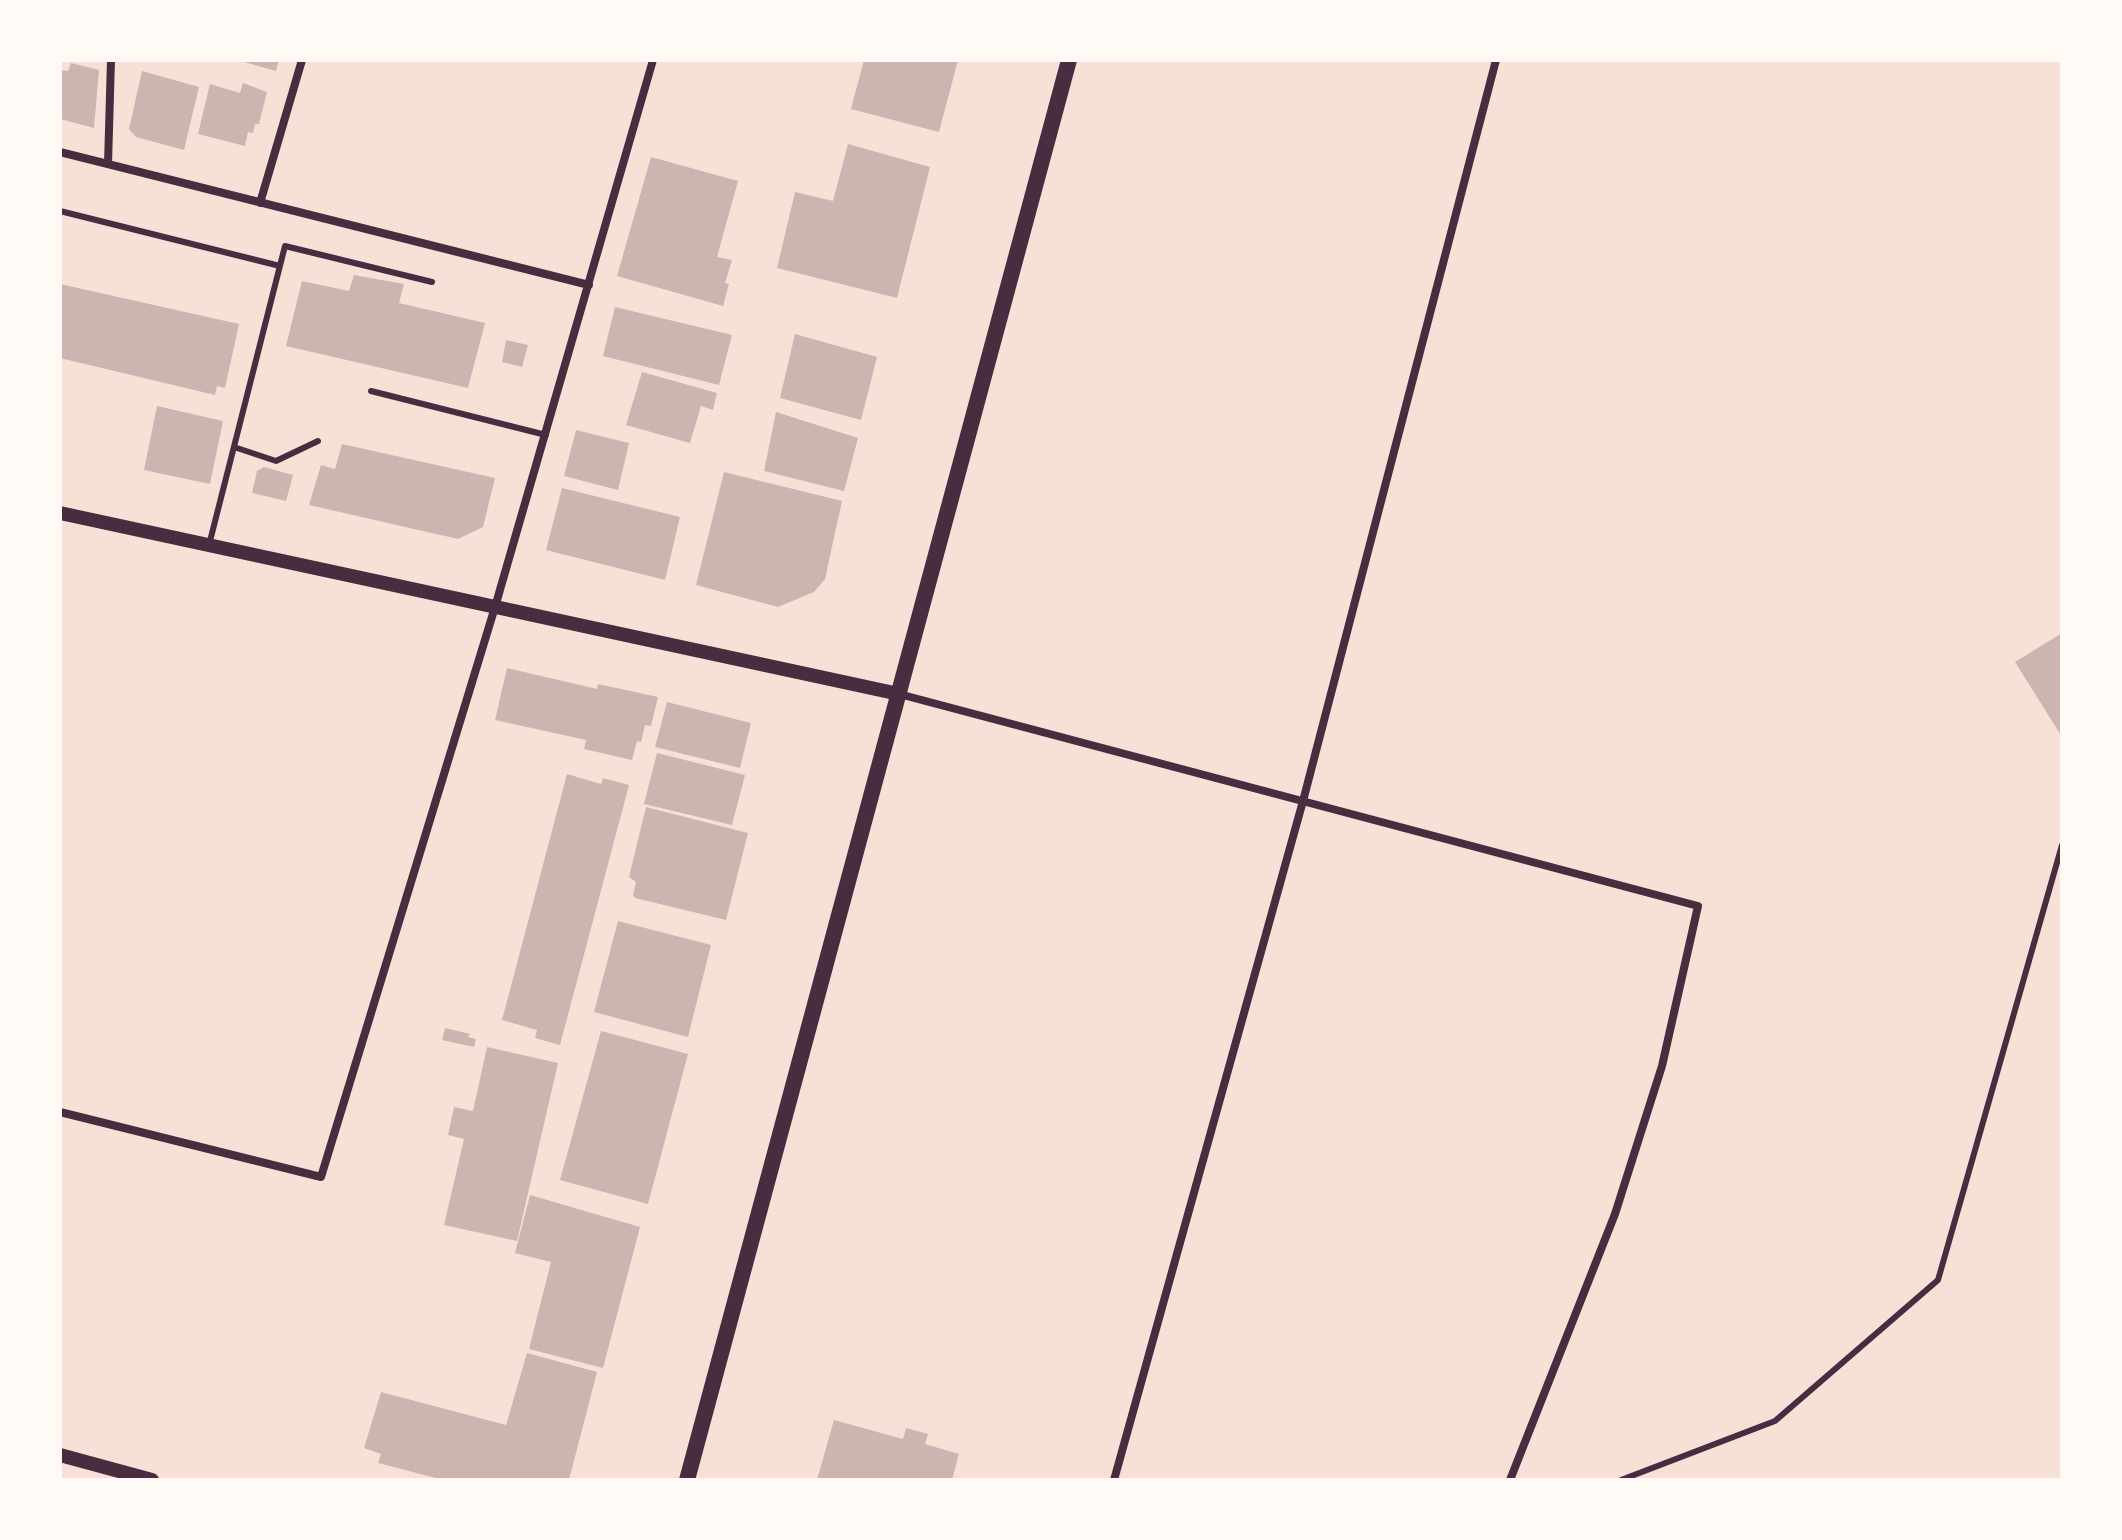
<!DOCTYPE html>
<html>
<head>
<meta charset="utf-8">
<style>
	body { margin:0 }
	#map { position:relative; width:2122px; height:1540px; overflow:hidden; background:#f7e1d7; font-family:"Asap Condensed",sans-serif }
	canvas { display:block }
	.frame { position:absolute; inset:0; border:62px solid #fffaf5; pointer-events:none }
</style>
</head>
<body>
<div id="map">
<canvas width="2122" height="1540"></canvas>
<div class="frame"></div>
</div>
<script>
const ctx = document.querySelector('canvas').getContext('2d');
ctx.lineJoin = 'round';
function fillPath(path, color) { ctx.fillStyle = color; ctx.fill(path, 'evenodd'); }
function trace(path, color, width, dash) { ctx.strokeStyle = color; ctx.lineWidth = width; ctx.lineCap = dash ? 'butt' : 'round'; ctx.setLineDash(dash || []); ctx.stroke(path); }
const building = new Path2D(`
	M237,60H279L276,71Z
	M864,60H958L939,132L851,109Z
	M71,63L99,70L94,128L60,119V70L68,71Z
	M142,71L199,87L184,150L136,137L129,129Z
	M243,83L267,92L259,124H255L253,133L248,132L245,146L198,134L210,84L240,93Z
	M848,144L930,167L897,298L777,268L795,192L833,201Z
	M651,157L738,181L717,257L732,260L725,283L729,284L723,306L617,276Z
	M354,275L404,284L399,303L485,323L468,388L286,346L302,281L349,291Z
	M60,284L239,324L225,388L217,386L215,395L60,358Z
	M615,307L732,335L719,385L603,356Z
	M795,334L877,357L861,420L780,398Z
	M506,340L528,345L522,367L502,362Z
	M642,372L717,393L713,410L701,406L690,443L626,425Z
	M157,406L223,421L210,484L144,470Z
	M776,412L858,438L844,491L764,471Z
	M576,430L629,443L618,490L564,476Z
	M342,444L495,478L483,527L458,539L309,505L321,465L335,469Z
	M264,467L293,475L286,501L252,493L257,471Z
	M724,472L842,501L825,579L814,592L778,607L696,585Z
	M562,488L680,517L665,580L546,550Z
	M2062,633V737L2015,662Z
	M507,668L597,689L598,684L658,697L651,726L645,725L641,742L637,741L632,760L584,749L586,740L495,720Z
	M667,702L751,723L740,768L655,747Z
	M657,753L745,775L732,825L644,804Z
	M567,774L601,784L603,778L629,785L560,1045L535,1038L537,1030L502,1020Z
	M646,807L748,833L726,920L635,898L633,895L636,882L629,877Z
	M618,921L711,945L688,1037L594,1012Z
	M445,1028L470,1034L468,1037L476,1039L474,1047L442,1040Z
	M601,1031L688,1054L648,1204L560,1180Z
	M487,1047L558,1063L517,1241L444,1225L464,1139L448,1135L454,1107L473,1111Z
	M530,1195L640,1227L603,1368L529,1349L551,1262L515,1253Z
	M527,1353L597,1372L569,1480H444L378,1463L381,1454L364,1448L381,1392L506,1425Z
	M834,1420L903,1439L906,1428L928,1434L925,1444L959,1454L952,1480H817Z`);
const service = new Path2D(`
	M60,211L280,266
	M371,391L546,435
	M234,447L276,461L318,441
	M209,545L285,246L432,282
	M1621,1480L1775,1421L1938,1280L2062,845`);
const minor = new Path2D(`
	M60,152L589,285
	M108,164L111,60
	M260,203L302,60
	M899,694L1698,906L1662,1066L1615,1214L1510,1480
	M60,1112L321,1177L495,607L653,60
	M1114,1480L1303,801L1496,60`);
const tertiary = new Path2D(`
	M60,513L899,694
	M60,1455L152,1480`);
const secondary = new Path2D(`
	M687,1480L1069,60`);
fillPath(building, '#ccb4b1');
trace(service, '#4a2c40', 6);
trace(minor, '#4a2c40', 8);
trace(tertiary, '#4a2c40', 14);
trace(secondary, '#4a2c40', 16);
</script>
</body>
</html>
